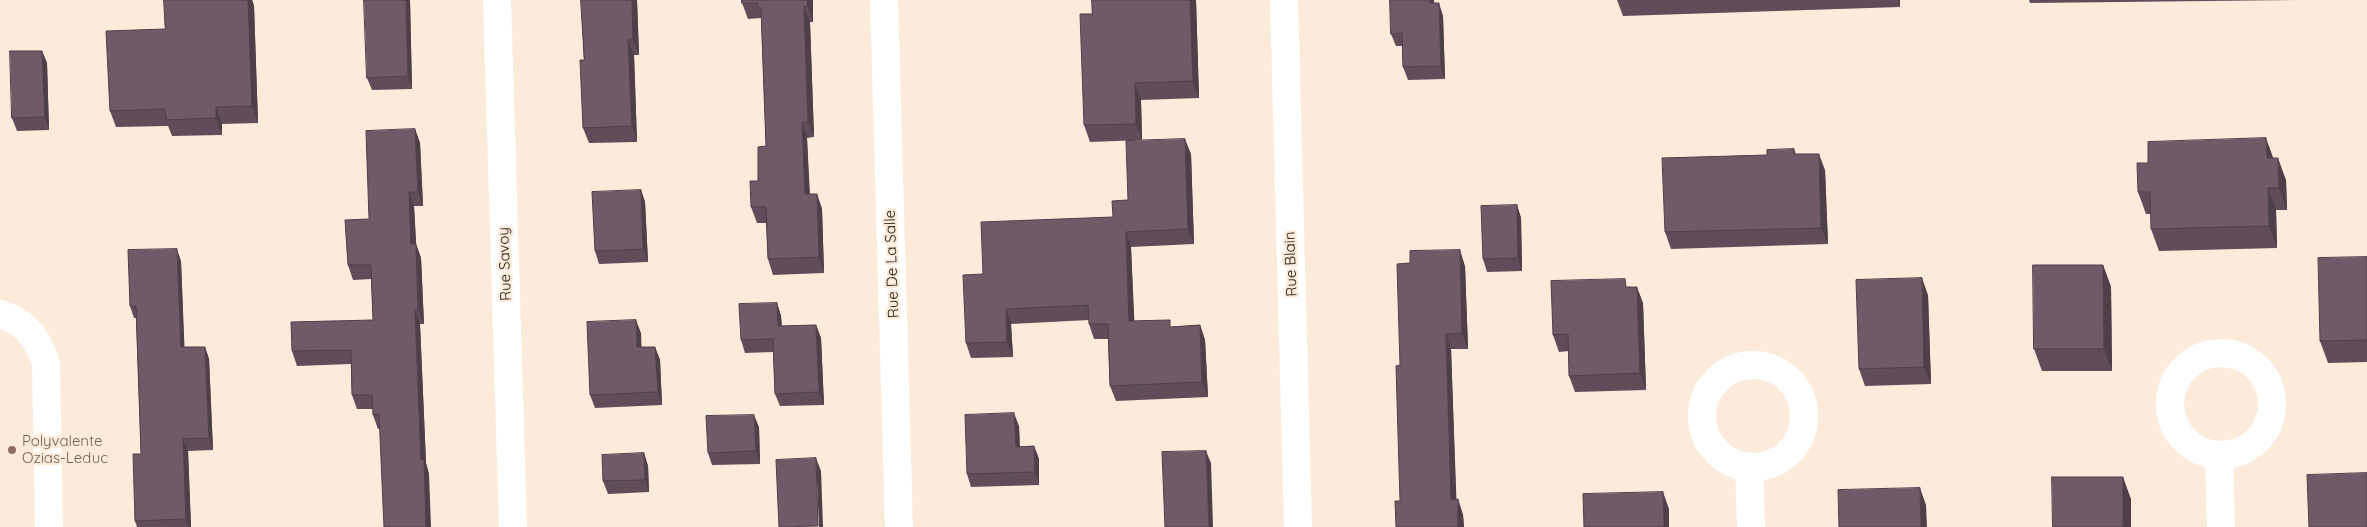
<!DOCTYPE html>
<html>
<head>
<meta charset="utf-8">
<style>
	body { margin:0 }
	canvas { display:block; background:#fcebdb }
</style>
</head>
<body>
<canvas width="2367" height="527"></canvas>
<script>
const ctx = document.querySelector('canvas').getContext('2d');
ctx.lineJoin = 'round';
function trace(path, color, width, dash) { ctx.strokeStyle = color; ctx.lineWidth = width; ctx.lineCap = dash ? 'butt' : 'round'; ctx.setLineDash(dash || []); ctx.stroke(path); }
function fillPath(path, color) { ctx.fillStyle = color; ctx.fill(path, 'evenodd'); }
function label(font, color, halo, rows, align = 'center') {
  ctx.font = font + ' Quicksand,sans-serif'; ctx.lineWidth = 5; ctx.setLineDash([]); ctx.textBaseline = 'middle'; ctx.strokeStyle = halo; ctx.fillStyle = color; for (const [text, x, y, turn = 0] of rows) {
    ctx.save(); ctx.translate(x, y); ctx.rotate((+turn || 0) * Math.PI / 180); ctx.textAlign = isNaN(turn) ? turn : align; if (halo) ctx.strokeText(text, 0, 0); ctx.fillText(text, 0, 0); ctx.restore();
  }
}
const minor = new Path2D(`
	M497,0L513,527
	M884,0L899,527
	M1284,0L1298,527
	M0,314C25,321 39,340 46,364L49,527
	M2170 404a51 51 0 1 1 102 0a51 51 0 1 1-102 0Z
	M1702 416a51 51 0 1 1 102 0a51 51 0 1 1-102 0Z
	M2219,456L2221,527
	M1749,467L1751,527`);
const wall = new Path2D(`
	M164,0H252L254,6L258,123L222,124V135L172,136L168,126L116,127L110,111L165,29Z
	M410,0L412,89L372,90L367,78Z
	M581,0H637L639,55H634L637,142L589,143L583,128L584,60Z
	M742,0H813V22H810L814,137L807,138L810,194H817L822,209L824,273L773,275L768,259L766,223H757L751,207L758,181L766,146L761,18L748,19L742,3Z
	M1092,0H1196L1199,98L1141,100L1142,140L1090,142L1084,125L1092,14Z
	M1390,0H1434V3L1443,16L1445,79L1408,80L1403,67L1402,46H1396L1391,34Z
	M1617,0H1900V7L1623,16Z
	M2029,0H2297L2030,3Z
	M42,51L47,63L49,130L17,131L12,118Z
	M415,129L420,143L423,206H414L416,244L421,258L424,324H420L426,463L429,474L380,429H378L373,415V409H357L352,395L351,364L297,366L292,351L373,320L371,279L353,280L348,265L369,219Z
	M1794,149L1796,154L1825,170L1828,244L1671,249L1665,232L1767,155Z
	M1191,154L1194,244L1131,247L1134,321L1172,327L1200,325L1205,340L1208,397L1116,401L1110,386L1108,339H1094L1089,324V320L1011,324L1013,357L971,358L966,343L983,274L1113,217L1128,200Z
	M2273,158L2286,180L2287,210H2276L2277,248L2159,251L2151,229V214H2146L2138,192Z
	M641,190L645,202L648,262L599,264L595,251Z
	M1517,205L1521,218L1522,271L1487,272L1483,259Z
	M2367,257V362L2328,363L2320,341Z
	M181,261L184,347H205L209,359L213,450L188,451L191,527H137L135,521L141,454L136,318H134L130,306Z
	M2103,265L2111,287L2112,371H2042L2034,349Z
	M1465,266L1468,349H1451L1456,499H1458L1463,515L1464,527H1396L1400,501V365Z
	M1628,287L1643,303L1646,390L1575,392L1569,376V351L1559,352L1553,335Z
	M1928,295L1931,384L1865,386L1859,369Z
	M777,303L781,316L782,326L816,325L821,338L824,405L780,406L775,394L773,352L745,353L741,340Z
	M641,333V347H655L660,360L662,405L595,408L590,395Z
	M1019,426L1020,447L1034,446L1039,459V485L971,487L967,474Z
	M759,427L760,464L712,465L708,453Z
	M644,453L648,466L649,492L608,494L603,481Z`);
const shadedWall = new Path2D(`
	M248,0H252L254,6L258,123L252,106Z
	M406,0H410L412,89L408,76Z
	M632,0H637L639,55L633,40Z
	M807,0H813V22L808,6Z
	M1190,0H1196L1199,98L1193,81Z
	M1430,0H1434V16L1430,3Z
	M1898,0H1900V7Z
	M1439,3L1443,16L1445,79L1441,66Z
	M804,7L810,22L814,137L808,122Z
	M628,40L634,55L637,142L632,126Z
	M42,51L47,63L49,130L45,117Z
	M1135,83L1141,100L1142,140L1136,124Z
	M216,107L222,124V135L216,118Z
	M802,122L807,138L810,210L805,194Z
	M415,129L420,143L423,206L418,192Z
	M2266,138L2274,160L2267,158Z
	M1185,139L1191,154L1194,244L1188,229Z
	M1819,154L1825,170L1828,244L1821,228Z
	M2278,158L2286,180L2287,210L2279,188Z
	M2268,188L2276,210L2277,248L2269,226Z
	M641,190L645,202L648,262L643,249Z
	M409,192L414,206L417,258L411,244Z
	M817,194L822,209L824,273L819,257Z
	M1517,205L1521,218L1522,271L1518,258Z
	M1126,232L1131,247L1135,336L1129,321Z
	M416,244L421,258L424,324L418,310Z
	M177,249L181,261L185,359L181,347Z
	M1460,250L1465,266L1468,349L1462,333Z
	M2103,265L2111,287L2112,371L2104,349Z
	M1922,278L1928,295L1931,384L1924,367Z
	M1637,287L1643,303L1646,390L1640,373Z
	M777,303L781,316L782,339L778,326Z
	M1006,309L1011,324L1013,357L1007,342Z
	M415,310L420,324L426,463L429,474L431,527H426L421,460Z
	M636,320L641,333L642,360L637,347Z
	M816,325L821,338L824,405L819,392Z
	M1200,325L1205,340L1208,397L1202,382Z
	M1446,334L1451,349L1457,515L1451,500Z
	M205,347L209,359L213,450L209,438Z
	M655,347L660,360L662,405L658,392Z
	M1014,413L1019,426L1020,459L1016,447Z
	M754,415L759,427L760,464L756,451Z
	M183,439L188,451L191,527H189L186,519Z
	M1034,446L1039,459V485L1035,472Z
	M1206,451L1211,463L1213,527H1209Z
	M644,453L648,466L649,492L645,480Z
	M816,458L821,471L823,527H819Z
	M2123,477L2131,499V527H2123Z
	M1920,488L1926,505L1927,527H1921Z
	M1663,492L1669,509V527H1664Z
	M1458,499L1463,515L1464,527H1458Z`);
const building = new Path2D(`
	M164,0H248L252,106L216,107V118L166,120L165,109L110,111L106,31L165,29Z
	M364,0H406L408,76L367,78Z
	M581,0H632L633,40H628L632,126L583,128L580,60H584Z
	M742,0H807L808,6L804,7L808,122H802L805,194H817L819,257L768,259L766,207H751L750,181H758V147L766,146L761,8H758V3H742Z
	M1092,0H1190L1193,81L1135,83L1136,124L1084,125L1080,14H1092Z
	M1390,0H1430V3H1439L1441,66L1403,67L1402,33L1391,34Z
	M10,51H42L45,117L12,118Z
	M415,129L418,192H409L411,244H416L418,310H415L421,460L424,459L426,527H384L379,414L373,415L372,395H352L351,350L292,351L291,322L373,320L371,265H348L345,220L369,219L366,131Z
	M2266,138L2267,158H2278L2279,188H2268L2269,226L2151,229L2150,192H2138L2137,163H2148V142Z
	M1185,139L1188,229L1126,232L1129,321L1170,320V327L1200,325L1202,382L1110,386L1108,324H1089L1088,305L1006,309L1007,342L966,343L963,275L983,274L981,222L1113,217L1112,201L1128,200L1126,141Z
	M1794,149V154H1819L1821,228L1665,232L1662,158L1767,155V150Z
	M641,190L643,249L595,251L592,192Z
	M1517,205L1518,258L1483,259L1481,206Z
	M177,249L181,347H205L209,438L183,439L186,519L135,521L133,454H141L136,306H130L128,250Z
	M1460,250L1462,333L1446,334L1451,500L1458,499V527H1396L1395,501H1400L1396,366L1400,365L1397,264L1410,263V251Z
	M2367,257V340L2320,341L2318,258Z
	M2033,265H2103L2104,349H2034Z
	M1922,278L1924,367L1859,369L1856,280Z
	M1625,279L1626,287H1637L1640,373L1569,376L1568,334L1553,335L1551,281Z
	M777,303L778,326L816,325L819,392L775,394L773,339L741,340L739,304Z
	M636,320L637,347H655L658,392L590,395L587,322Z
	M1014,413L1016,447L1034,446L1035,472L967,474L965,415Z
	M754,415L756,451L708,453L706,416Z
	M1206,451L1209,527H1165L1162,452Z
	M644,453L645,480L603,481L602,455Z
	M816,458L818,526L779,527L776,460Z
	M2367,473V527H2309L2307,475Z
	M2052,477H2123V527H2053Z
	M1920,488L1921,527H1839L1838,490Z
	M1663,492L1664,527H1584L1583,494Z`);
const markers = [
	[12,450,5,"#8d6e63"]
];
const streetNames = [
	["Rue Savoy",505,264,-92],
	["Rue De La Salle",892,264,-92],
	["Rue Blain",1291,264,-92]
];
const educationNames = [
	["Polyvalente",22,441],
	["Ozias-Leduc",22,458]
];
trace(minor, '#fff', 28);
fillPath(wall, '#604d59');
fillPath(shadedWall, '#4e3f49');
fillPath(building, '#705a68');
trace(building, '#4e3f49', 1);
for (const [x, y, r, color] of markers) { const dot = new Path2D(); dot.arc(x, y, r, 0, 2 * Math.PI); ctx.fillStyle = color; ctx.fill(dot); trace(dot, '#fcebdb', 2); }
label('15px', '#211a13', '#fcebdb', streetNames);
label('15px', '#785e54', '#fcebdb', educationNames, 'left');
</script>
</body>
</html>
